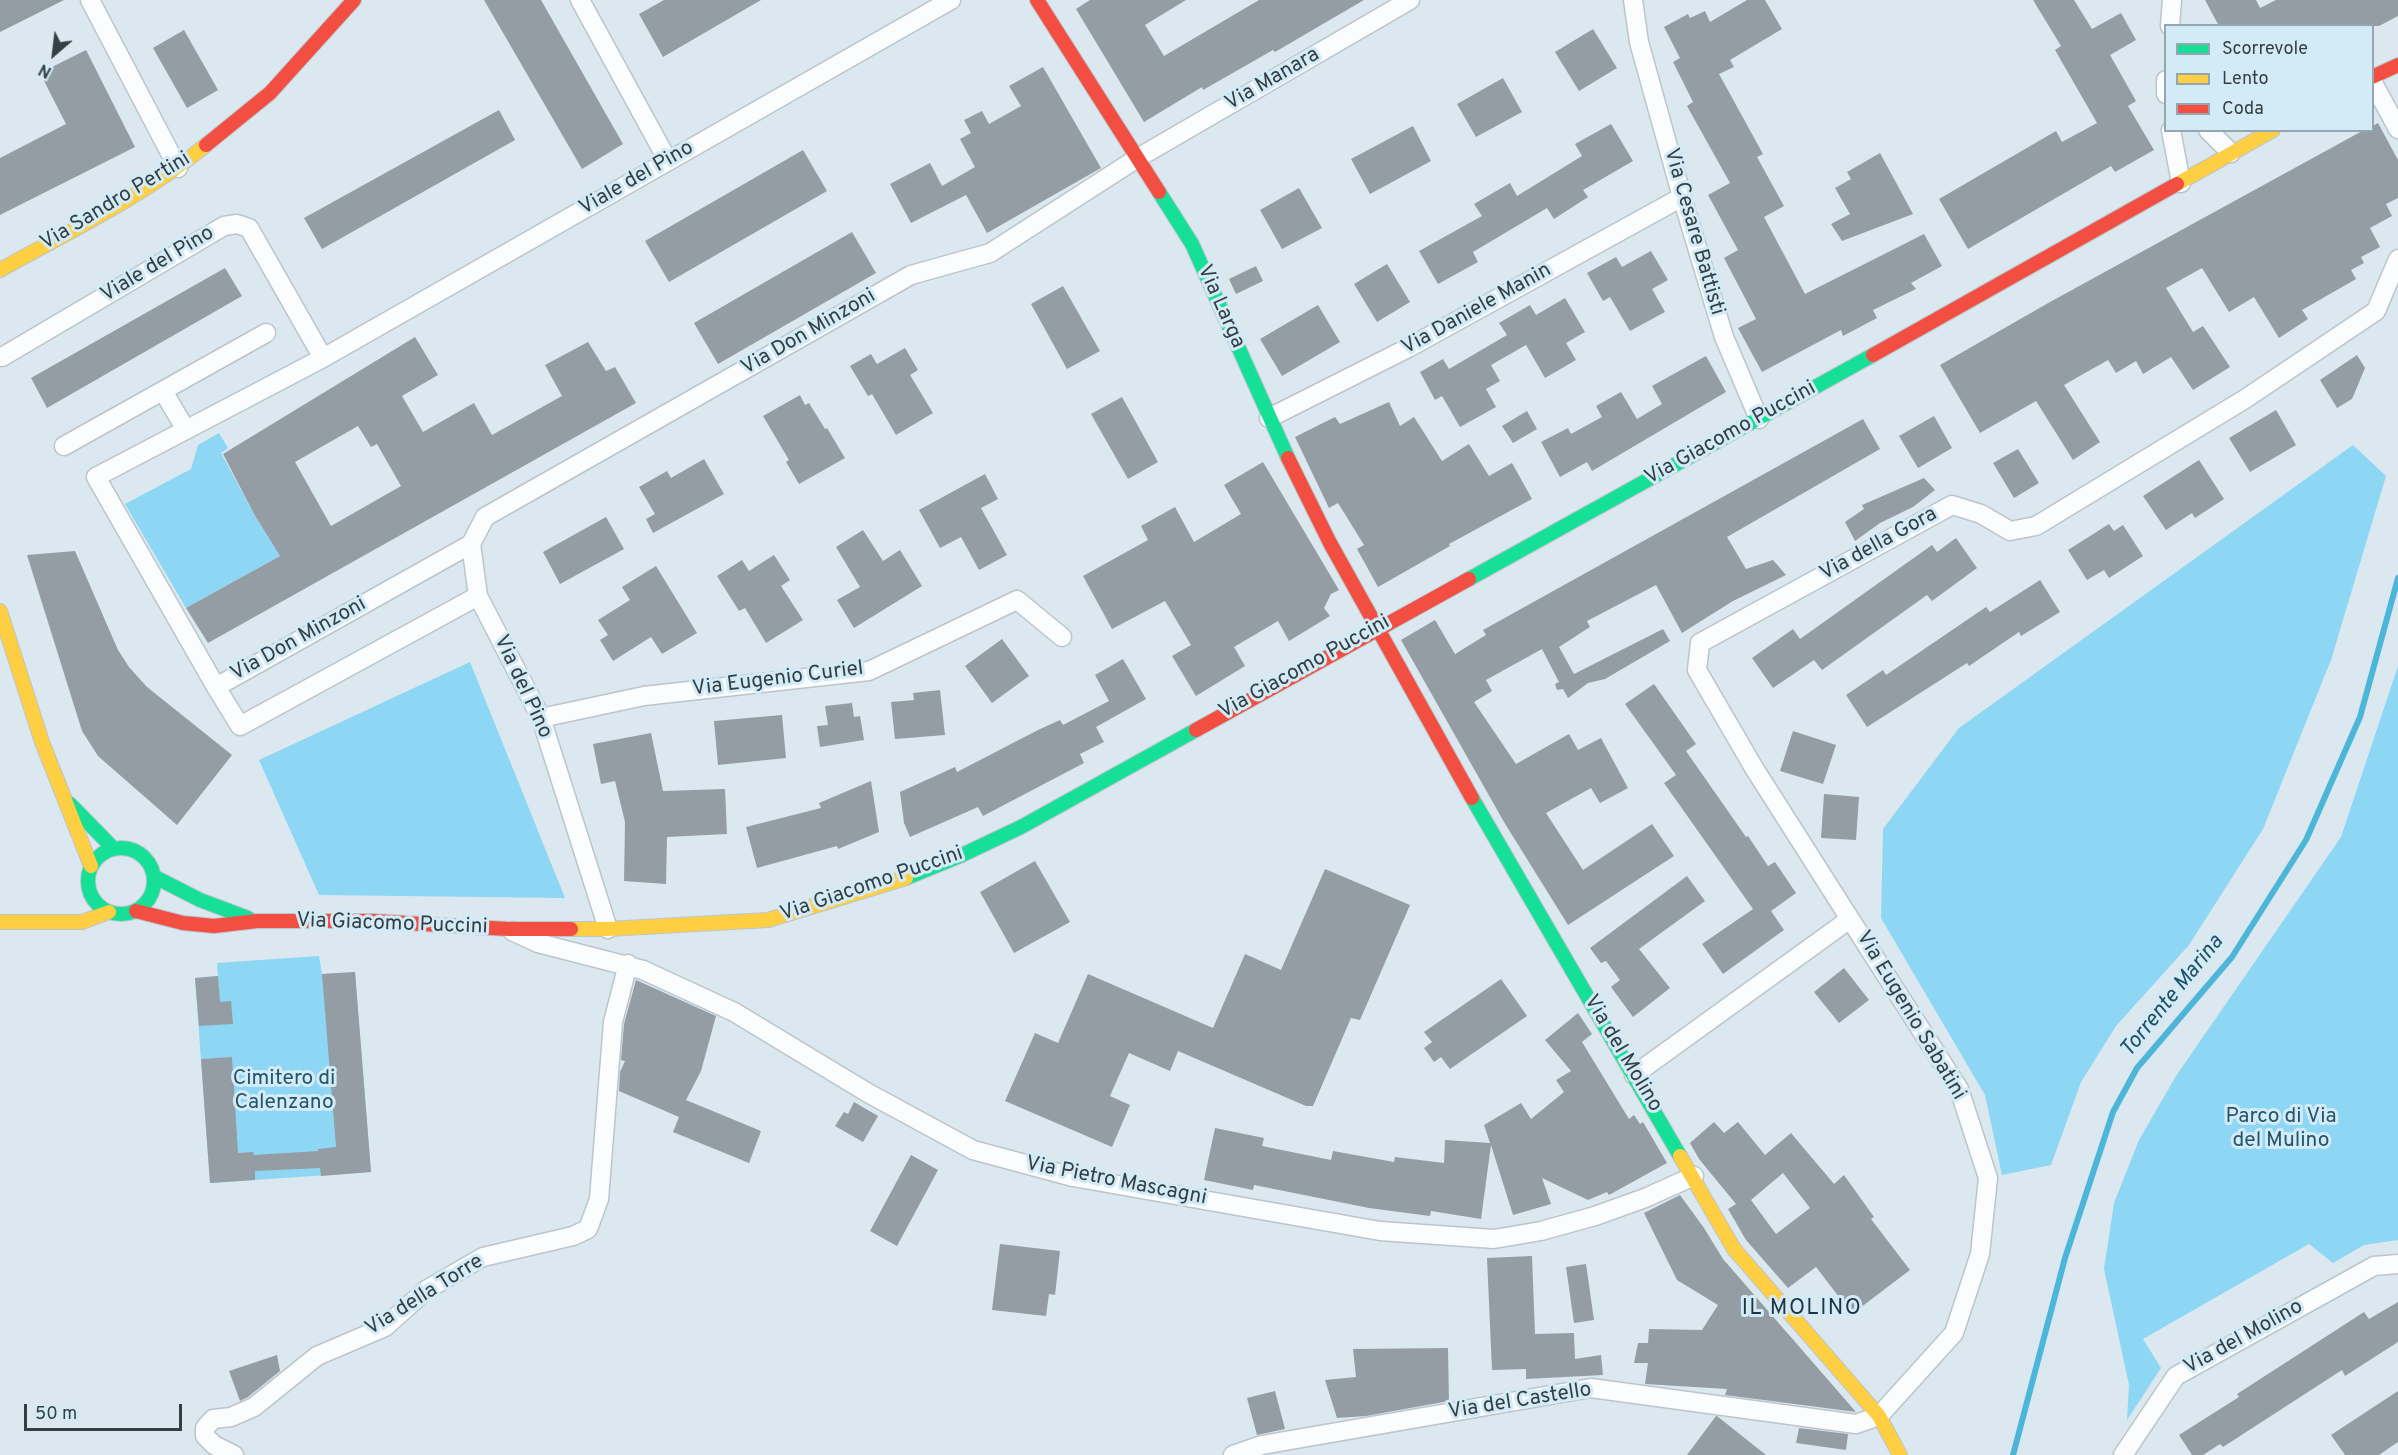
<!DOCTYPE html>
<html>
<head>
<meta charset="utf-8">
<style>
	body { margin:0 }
	#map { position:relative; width:2398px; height:1455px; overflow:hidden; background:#dbe8ef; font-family:Overpass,sans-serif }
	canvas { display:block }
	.legend { position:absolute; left:2164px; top:24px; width:210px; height:108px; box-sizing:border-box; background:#d3ebf7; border:2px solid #94a6af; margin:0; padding:8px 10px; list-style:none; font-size:18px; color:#353f43 }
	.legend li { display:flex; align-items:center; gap:12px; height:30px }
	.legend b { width:30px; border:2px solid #94a6af }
	.north { position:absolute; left:24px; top:24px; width:60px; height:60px; -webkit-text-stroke:4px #d3ebf7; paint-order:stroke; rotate:208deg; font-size:16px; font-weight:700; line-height:24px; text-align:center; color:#353f43 }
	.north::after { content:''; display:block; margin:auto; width:21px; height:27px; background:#353f43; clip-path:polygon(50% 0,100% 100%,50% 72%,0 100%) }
	.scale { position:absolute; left:24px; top:1404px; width:158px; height:27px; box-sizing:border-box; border:3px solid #353f43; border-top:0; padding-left:8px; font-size:18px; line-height:21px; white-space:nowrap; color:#353f43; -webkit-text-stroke:4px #d3ebf7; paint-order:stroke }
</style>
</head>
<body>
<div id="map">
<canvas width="2398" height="1455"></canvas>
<ul class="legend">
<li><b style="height:8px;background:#16e098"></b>Scorrevole</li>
<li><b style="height:8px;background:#ffcf43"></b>Lento</li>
<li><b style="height:8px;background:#f24e42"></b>Coda</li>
</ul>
<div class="north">N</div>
<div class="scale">50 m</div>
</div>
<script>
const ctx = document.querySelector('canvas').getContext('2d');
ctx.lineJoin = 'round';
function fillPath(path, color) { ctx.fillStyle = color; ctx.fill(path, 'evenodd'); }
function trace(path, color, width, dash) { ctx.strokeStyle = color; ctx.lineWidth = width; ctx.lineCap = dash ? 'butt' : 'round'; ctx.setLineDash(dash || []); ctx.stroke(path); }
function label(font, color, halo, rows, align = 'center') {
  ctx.font = font + ' Overpass,sans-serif'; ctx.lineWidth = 6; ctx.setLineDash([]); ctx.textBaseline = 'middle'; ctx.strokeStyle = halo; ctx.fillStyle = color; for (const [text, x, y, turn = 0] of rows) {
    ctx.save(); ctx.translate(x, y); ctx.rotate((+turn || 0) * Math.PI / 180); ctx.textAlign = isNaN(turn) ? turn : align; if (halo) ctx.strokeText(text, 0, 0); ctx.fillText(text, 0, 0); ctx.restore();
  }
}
const green = new Path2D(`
	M219,433L228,448L221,453L254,514L280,556L186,608L125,504L191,469L198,445Z
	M2353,445L2386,476L2331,660L2263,829L2189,945L2116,1026L2081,1082L2051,1165L2002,1175L1985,1095L1881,918L1883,829L1959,728Z
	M470,662L565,898L319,895L259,760Z
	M2398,666V1240L2364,1245L2333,1263L2309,1244L2143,1339L2161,1368L2127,1420L2129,1385L2104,1269L2114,1203L2139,1140L2176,1076L2341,837Z
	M319,956L322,974L355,972L371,1172L210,1183L195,978L218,976L217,963Z`);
const stream = new Path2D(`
	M2013,1455L2065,1258L2113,1112L2137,1068L2232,957L2306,840L2360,717L2398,578`);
const building = new Path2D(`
	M0,0H64L0,32Z
	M484,0H541L623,144L582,169Z
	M664,0H761L663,57L639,14Z
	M1090,0H1186L1145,25L1164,56L1259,0H1364L1275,52L1273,50L1203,90L1202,87L1144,122L1076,9Z
	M1747,0H1765L1782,29L1730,60L1734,67L1719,74L1763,154L1757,157L1784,206L1764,217L1805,294L1924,234L1942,266L1911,283L1916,289L1873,310L1877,318L1843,336L1841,330L1762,372L1738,328L1756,319L1724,258L1738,250L1708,195L1730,183L1687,106L1693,102L1673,62L1680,58L1664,27L1688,14L1690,18L1705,11L1710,22Z
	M2033,0H2074L2092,29L2121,13L2136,40L2110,55L2136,101L2128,106L2154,150L2115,172L2111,166L1968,249L1939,199L2056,131L2062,142L2097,123L2055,50L2061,46Z
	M2205,0H2256L2260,8L2276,0H2398V16L2379,26H2219Z
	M1593,29L1617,68L1579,91L1555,52Z
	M184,30L218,90L187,108L153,48Z
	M86,50L135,147L0,215V158L66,124L40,73Z
	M1043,67L1101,168L987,233L966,195L911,223L890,184L930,163L942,186L975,167L960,139L971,133L964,120L982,111L989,124L1021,106L1009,86Z
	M1503,78L1522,112L1476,137L1457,104Z
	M499,110L515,140L322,249L304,218Z
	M2378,123L2398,160V198L2386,204L2392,216L2370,228L2380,247L2361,257L2364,263L2351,270L2356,279L2302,310L2308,319L2279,338L2254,297L2229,312L2202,268L2166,288L2193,332L2203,326L2230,367L2193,390L2171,357L2143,374L2136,361L2116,373L2108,360L2064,385L2100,442L2073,460L2036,401L1980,433L1940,365L2050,302L2364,130H2373V126Z
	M1611,124L1633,161L1583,190L1588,197L1554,219L1547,208L1473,252L1478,262L1438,284L1419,251L1482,216L1474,204L1510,183L1517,196L1582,156L1575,144Z
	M1413,126L1431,161L1370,194L1351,159Z
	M803,150L827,191L669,282L645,241Z
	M1880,153L1913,214L1842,241L1831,224L1850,214L1835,188L1851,179L1847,172Z
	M1299,188L1322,228L1282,249L1260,210Z
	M852,232L876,273L718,364L694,323Z
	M1651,251L1668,280L1652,289L1665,312L1630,331L1610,297L1603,301L1587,273L1616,257L1622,267Z
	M1387,264L1410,302L1377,322L1354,284Z
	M1256,266L1263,281L1236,294L1229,279Z
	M225,268L242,296L47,408L31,378Z
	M1063,286L1100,351L1067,369L1031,304Z
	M1565,298L1585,332L1566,343L1576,360L1545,378L1526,345L1491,365L1500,381L1486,389L1496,407L1460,427L1442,396L1435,400L1420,372L1443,359L1449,369L1507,335L1499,323L1530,305L1536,315Z
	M1318,305L1340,342L1282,376L1260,339Z
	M415,337L438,375L402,396L423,432L474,403L492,435L562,396L545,365L588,342L606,371L615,367L636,403L208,643L186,608L280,556L254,514L223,454ZM358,426L371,447L377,444L401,486L331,526L295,462Z
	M905,348L918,370L910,375L933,413L896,435L872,394L868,396L850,366L871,354L877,364Z
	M2357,355L2365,368L2352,399L2337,408L2320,380Z
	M1706,356L1726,392L1592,471L1587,462L1560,477L1541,442L1568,428L1571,434L1602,417L1596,406L1621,392L1637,419L1662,404L1652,386Z
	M800,395L805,405L809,403L825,429L827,428L845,458L799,484L786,462L789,460L763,416Z
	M1122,397L1158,462L1128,479L1091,414Z
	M1389,402L1400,426L1414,417L1442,461L1469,444L1489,476L1512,463L1532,499L1449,544L1450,546L1378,587L1357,549L1364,545L1338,503L1329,508L1295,437L1335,417L1340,424Z
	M2276,410L2296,445L2250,472L2229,438Z
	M1527,411L1537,429L1513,443L1502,426Z
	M1934,416L1952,448L1918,468L1899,436Z
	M1863,419L1880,449L1727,537L1746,569L1773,560L1786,575L1733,601L1682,633L1656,585L1587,621L1590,627L1559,647L1574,674L1663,629L1670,641L1605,679L1588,683L1568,698L1563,689L1557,690L1555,684L1559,682L1542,649L1486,680L1492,691L1474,702L1516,764L1569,734L1578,750L1601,738L1628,788L1600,803L1591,788L1546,813L1583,870L1652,824L1674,856L1568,925L1504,822L1401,640L1435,620L1455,654L1486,635L1483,630Z
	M2018,449L2039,483L2014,498L1993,463Z
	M704,459L724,494L653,533L646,519L655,514L639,487L667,471L671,478Z
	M2199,460L2224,499L2195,518L2192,513L2166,530L2143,496Z
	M1263,462L1339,590L1331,594L1324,608L1330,616L1289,641L1278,621L1234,647L1245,666L1196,696L1172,656L1191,645L1165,601L1112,629L1083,576L1148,540L1141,526L1175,507L1194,542L1241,514L1224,485Z
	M985,474L998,499L981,508L1007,555L979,570L961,537L940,548L919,510Z
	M1924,478L1935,490L1913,507L1880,523L1855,541L1845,522L1864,509L1862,505Z
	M606,517L624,549L560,584L543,552Z
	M2109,524L2114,531L2123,525L2143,556L2109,578L2104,570L2087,580L2068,550Z
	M863,530L883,561L900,550L922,586L854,628L837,600L860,587L836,547Z
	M1956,538L1977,568L1932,601L1927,595L1822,670L1814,660L1773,688L1752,658L1793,629L1800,639L1932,545L1937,552Z
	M75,551L118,650L129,667L147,687L232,755L177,825L98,756L82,731L27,555Z
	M774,555L790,580L781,586L803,620L766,643L745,608L739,611L717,576L742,560L749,571Z
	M656,566L697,633L662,654L651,637L613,661L600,640L608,635L598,620L630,600L622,587Z
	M2040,580L2060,612L2021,636L2019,632L1969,666L1967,663L1867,727L1846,695L1883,670L1886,675L1986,607L1990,612Z
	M1002,639L1029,676L992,703L965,666Z
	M1123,659L1146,699L1096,727L1104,742L1080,754L1084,763L983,816L978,807L910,837L904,823L900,792L955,767L957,772L1038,730L1060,720L1063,725L1109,701L1095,675Z
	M1654,684L1696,744L1686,751L1746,837L1748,836L1768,866L1775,862L1796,893L1771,911L1784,930L1723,974L1702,944L1753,909L1664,783L1676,775L1625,704Z
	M940,690L945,735L895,739L891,702L914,700L913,693Z
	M852,703L854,717L860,716L864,740L820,747L817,726L828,725L825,706Z
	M782,715L786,758L718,765L714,721Z
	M1793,731L1836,745L1823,784L1780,771Z
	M651,733L663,791L725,789L727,834L667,837L666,884L624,881L625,822L615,781L601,784L593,744Z
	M871,781L879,832L838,849L837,846L757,868L746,827L821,808L819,803Z
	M1824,794L1859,797L1856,840L1821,838Z
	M1035,861L1070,922L1014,953L980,892Z
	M1325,869L1410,905L1360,1020L1351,1018L1313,1106H1306L1178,1051L1170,1071L1129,1053L1110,1096L1130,1105L1112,1147L1005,1101L1035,1033L1058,1043L1088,974L1213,1028L1245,954L1281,970Z
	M1687,876L1705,901L1639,949L1670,988L1633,1017L1611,987L1620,980L1606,961L1601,963L1590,948Z
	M1844,968L1869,1000L1839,1023L1814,992Z
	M355,972L371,1172L321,1176L320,1168L255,1171V1180L210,1183L201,1059L232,1057L238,1153L253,1152L254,1155L318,1151V1149L336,1147L322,974Z
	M218,976L220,1002L231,1001L233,1024L199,1026L195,978Z
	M1501,979L1527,1016L1450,1069L1441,1057L1434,1062L1424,1048L1432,1042L1424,1032Z
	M636,980L716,1016L701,1071L686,1100L761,1131L749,1163L673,1132L679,1117L619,1091L620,1072L625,1061L621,1060L624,1024Z
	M1578,1013L1592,1034L1582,1042L1629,1119L1634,1115L1640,1124L1643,1122L1667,1163L1609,1195L1607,1192L1588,1200L1542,1178L1551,1204L1513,1215L1491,1145L1481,1219L1431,1211L1430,1216L1369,1208L1254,1185L1253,1190L1204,1180L1215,1128L1264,1138L1262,1146L1331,1160L1333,1151L1394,1162L1395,1157L1444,1163L1445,1140L1490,1143L1484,1125L1521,1103L1531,1119L1564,1092L1556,1080L1571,1071L1545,1040Z
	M854,1102L878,1116L863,1142L835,1126L844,1112L848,1114Z
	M1714,1122L1724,1133L1738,1122L1765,1155L1791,1133L1834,1184L1844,1175L1874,1217L1871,1219L1910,1270L1852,1314L1816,1267L1788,1288L1746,1240L1728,1209L1736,1204L1699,1159L1690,1143ZM1783,1173L1810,1208L1776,1234L1751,1200Z
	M911,1155L938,1170L897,1246L870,1231Z
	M1680,1195L1704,1228L1723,1259L1856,1412L1725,1395L1727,1389L1645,1384L1648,1363H1634L1638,1343H1648L1649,1329L1702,1330L1718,1305L1677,1280L1644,1213Z
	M1000,1244L1060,1251L1055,1295L1049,1294L1046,1316L992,1310Z
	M1532,1256L1535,1334L1574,1333L1575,1359L1601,1355L1603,1375L1526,1379V1369L1492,1370L1487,1258Z
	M1586,1264L1594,1320L1574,1323L1566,1267Z
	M2398,1302V1342L2345,1376L2342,1370L2223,1447L2220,1444L2203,1455H2192L2179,1435L2239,1397L2237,1394L2364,1312L2369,1319Z
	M1448,1348L1449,1401L1366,1416L1337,1418L1325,1380L1356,1377L1353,1349Z
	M277,1355L280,1371L248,1397L240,1401L229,1371Z
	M1275,1391L1285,1429L1257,1435L1247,1398Z
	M2398,1391V1442L2379,1455H2345L2331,1435Z
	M1716,1416H1717L1766,1455H1687Z
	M1799,1428L1848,1434L1846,1450L1796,1443Z`);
const street = new Path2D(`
	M90,0L178,168
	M580,0L668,161
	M1633,0L1639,42L1682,197L1724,337L1759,419
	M2170,26L2172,0
	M2166,80V94
	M2372,81L2398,129
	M2171,130L2181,183
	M2208,130L2231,153
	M2,357L224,226L237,224L249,228L323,358
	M163,391L186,430
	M1269,418L1408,348L1682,197
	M64,446L266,333
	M471,544L216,687L240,726L478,596
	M216,687L96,477L323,358L951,0
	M541,718L644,696L869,671L1017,600L1062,637
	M1850,919L1754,768L1697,670L1700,643L1952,505L1981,514L2010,531L2036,526L2245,399L2376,311L2398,259
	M608,929L541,718L478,596L471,544L485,517L911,275L990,253L1136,159L1410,0
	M512,931L538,943L643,970L734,1012L868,1093L973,1150L1073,1177L1380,1231L1494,1239L1541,1231L1595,1216L1645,1198L1694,1176
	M234,1455L214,1445L205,1436V1428L213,1419L231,1417L254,1407L317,1356L385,1327L426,1290L483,1257L573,1236L588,1229L599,1199L613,1022L628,964
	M1233,1455L1262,1445L1591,1388L1856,1424L1879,1416L1954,1333L1980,1254L1988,1178L1959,1089L1850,919L1634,1075
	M2123,1455L2176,1376L2374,1266L2398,1264`);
const fast = new Path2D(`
	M1159,192L1192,244L1288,458
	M1469,579L1873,355
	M1472,798L1680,1156
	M70,804L113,848
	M88 881a33 33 0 1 1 66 0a33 33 0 1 1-66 0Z
	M155,877L200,900L248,918
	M906,878L962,855L1021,827L1196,730`);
const slow = new Path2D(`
	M2177,184L2273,130
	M0,270C70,231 144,196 206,145
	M0,611L42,742L91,866
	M0,922H82L109,912
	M571,929H608L768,920L906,878
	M1680,1156L1734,1249L1879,1416L1900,1455`);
const jam = new Path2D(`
	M1037,0L1159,192
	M2372,77L2398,65
	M206,145L270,93L354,0
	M1873,355L2177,184
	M1288,458L1330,543L1472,798
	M1196,730L1469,579
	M136,911L183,923L214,926L257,921H372L508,929H571`);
const streetNames = [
	["Via Manara",1273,80,-30],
	["Viale del Pino",637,179,-30],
	["Via Sandro Pertini",116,202,-31],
	["Via Cesare Battisti",1693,232,74],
	["Viale del Pino",158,265,-31],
	["Via Larga",1220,307,66],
	["Via Daniele Manin",1477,310,-29],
	["Via Don Minzoni",809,333,-30],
	["Via Giacomo Puccini",1731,434,-29],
	["Via della Gora",1879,545,-29],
	["Via Don Minzoni",299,640,-29],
	["Via Giacomo Puccini",1305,668,-29],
	["Via Eugenio Curiel",778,680,-7],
	["Via del Pino",522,687,65],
	["Via Giacomo Puccini",872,885,-19],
	["Via Giacomo Puccini",392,925,2],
	["Via Eugenio Sabatini",1910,1016,59],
	["Via del Molino",1622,1054,59],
	["Via Pietro Mascagni",1116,1182,11],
	["Via della Torre",425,1296,-32],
	["Via del Molino",2244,1338,-29],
	["Via del Castello",1520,1402,-9]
];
const parkNames = [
	["Cimitero di",284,1080],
	["Calenzano",284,1104],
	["Parco di Via",2281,1118],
	["del Mulino",2281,1142]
];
const waterNames = [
	["Torrente Marina",2173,997,-51]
];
const neighbourhoodNames = [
	["IL MOLINO",1802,1310]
];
fillPath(green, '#8dd6f4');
trace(stream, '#4cb6d9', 6);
fillPath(building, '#949da3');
trace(street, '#bbc5cb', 21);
trace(fast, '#bbc5cb', 16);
trace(slow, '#bbc5cb', 16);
trace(jam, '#bbc5cb', 16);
trace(street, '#fafcfd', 18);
trace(fast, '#16e098', 14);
trace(slow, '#ffcf43', 14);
trace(jam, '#f24e42', 14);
label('21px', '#353f43', '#d3ebf7', streetNames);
label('21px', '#24556a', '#d3ebf7', parkNames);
label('italic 22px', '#205166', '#d3ebf7', waterNames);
ctx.letterSpacing = '1.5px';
label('22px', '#1f343d', '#d3ebf7', neighbourhoodNames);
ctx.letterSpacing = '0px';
</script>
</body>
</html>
